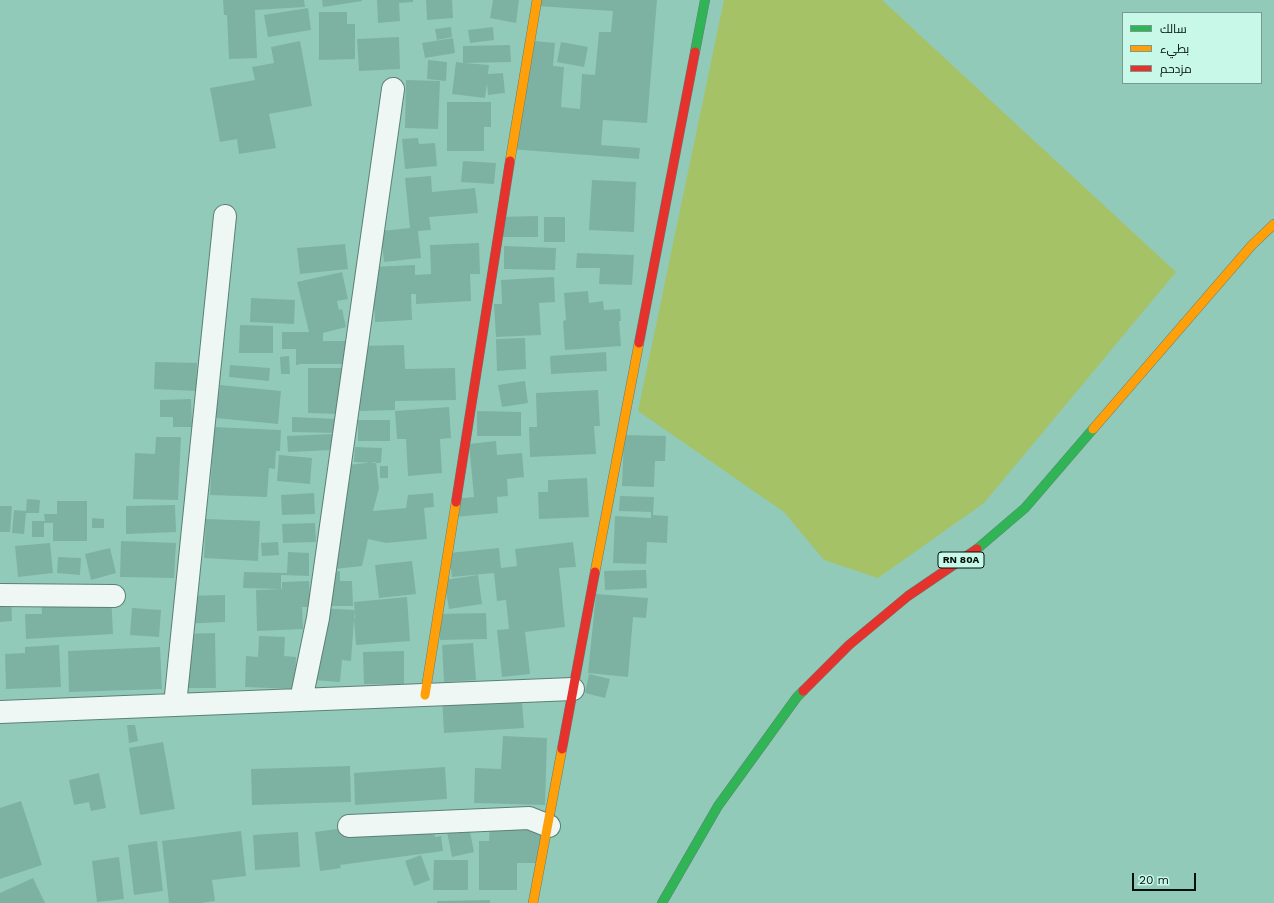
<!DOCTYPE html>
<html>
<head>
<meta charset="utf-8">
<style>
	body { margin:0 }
	#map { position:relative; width:1274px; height:903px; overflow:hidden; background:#92cab9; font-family:"Work Sans",Cairo,sans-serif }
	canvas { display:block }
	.legend { position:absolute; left:1122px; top:12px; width:140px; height:72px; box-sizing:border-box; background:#c8f8e7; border:1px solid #789b8f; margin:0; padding:5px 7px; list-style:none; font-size:12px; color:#00100a }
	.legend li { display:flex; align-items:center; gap:8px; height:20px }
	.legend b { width:20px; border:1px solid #789b8f }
	.scale { position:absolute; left:1132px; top:873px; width:64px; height:18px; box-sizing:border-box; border:2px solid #00100a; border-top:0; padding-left:5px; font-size:12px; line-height:14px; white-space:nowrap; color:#00100a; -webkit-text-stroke:3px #c8f8e7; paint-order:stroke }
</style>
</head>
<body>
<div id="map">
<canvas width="1274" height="903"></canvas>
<ul class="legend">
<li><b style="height:5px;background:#30b455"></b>سالك</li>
<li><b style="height:5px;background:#ff9f0a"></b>بطيء</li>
<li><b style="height:5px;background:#e5322d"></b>مزدحم</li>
</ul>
<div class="scale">20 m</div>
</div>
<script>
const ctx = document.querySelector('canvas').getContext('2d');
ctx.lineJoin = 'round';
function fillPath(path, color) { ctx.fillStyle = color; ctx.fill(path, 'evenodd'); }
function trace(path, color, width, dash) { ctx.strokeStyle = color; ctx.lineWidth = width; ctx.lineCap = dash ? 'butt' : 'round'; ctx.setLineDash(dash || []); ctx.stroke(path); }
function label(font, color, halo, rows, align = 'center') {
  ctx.font = font + ' "Work Sans",sans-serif'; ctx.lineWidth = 3.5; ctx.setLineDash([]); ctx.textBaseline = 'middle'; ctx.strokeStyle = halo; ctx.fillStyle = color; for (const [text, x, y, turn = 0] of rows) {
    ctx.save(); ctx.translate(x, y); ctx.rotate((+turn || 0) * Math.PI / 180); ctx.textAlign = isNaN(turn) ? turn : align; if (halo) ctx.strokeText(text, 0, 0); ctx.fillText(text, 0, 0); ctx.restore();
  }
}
const green = new Path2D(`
	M724,0H882L1176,272L984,503L878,578L824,560L784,512L638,411Z`);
const building = new Path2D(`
	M223,0H304L305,7L255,10L257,58L229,59L227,15H224Z
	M322,0H362V1L323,7Z
	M377,0H413V2L399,3L400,21L378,23Z
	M426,0H452L453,18L427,20Z
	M493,0H519L516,23L490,18Z
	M538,0H657L647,123L603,120L601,145L640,148L639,159L510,149L534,41L555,43L553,66L564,67L561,107L580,109L582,74L595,75L599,32H611L613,11L537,6Z
	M308,8L311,30L268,37L264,15Z
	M319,12H347V24H355V59L319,60Z
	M451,27L452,37L437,40L435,29Z
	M493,27L494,40L470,43L468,30Z
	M399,37L400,69L359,71L357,39Z
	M453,38L455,53L425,58L422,43Z
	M300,41L312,106L269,114L276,148L239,154L237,139L220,142L210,88L255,80L252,67L274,63L271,47Z
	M561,42L588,47L584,67L557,62Z
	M510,45L511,62L464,63L489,65L488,74L503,73L505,93L488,95L487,83L485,98L452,94L456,62L463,63V46Z
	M428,60L447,62L446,81L427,79Z
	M406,80L440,81L438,129L405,128Z
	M447,102H491V127H484V151H447Z
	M418,138L419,144L435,143L437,166L405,169L402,139Z
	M463,161L496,163L494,184L461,182Z
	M431,176L432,192L475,188L478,213L429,217L431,230L418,231L421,258L384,262L381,231L410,228L405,178Z
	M592,180L636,182L634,232L589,230Z
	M538,216V237H499V217Z
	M544,217H565V242H544Z
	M479,243L480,274H470L471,301L416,304V294H411L412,320L375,322L372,267L415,265V275L431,274L430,245Z
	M345,244L348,269L300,274L297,248Z
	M504,246L556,248L555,270L504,269Z
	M577,253L634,255L632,285L599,284L600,268H576Z
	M342,272L348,299L337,301L339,310L342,309L346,327L323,333V341H345V364H299V365H296V349H282V332H309L297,282Z
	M554,277L555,302L539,303L541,335L496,337L494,304H502L501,280Z
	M588,291L589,303L603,301L604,310L620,309L621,321H619L621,346L565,350L563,321L566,320L564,293Z
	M251,298L295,300L294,324L250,322Z
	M240,325L273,326V353H239Z
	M525,338L526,369L497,371L496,339Z
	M404,345L405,369L455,368L456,400L395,401V410L360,411L359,346Z
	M606,352L607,371L551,374L550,356Z
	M289,356L290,374H281L280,357Z
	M155,362L197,363L196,391L154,389Z
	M230,365L270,368L269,381L229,377Z
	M308,368H344V390H338V414L308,413Z
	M525,381L528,403L502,407L498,385Z
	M220,385L281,391L278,424L216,418Z
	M598,390L600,426H594L596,454L530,457L529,427H537L536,393Z
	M191,399L192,427H173V417H160V400Z
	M449,407L451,438L440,439L442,473L408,476L406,439H397L395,411Z
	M477,411L521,412V436H477Z
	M292,417L338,419V433L292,432Z
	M358,420H390V441H358Z
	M214,427L281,430L280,451H276L275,469L269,468L267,497L210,495Z
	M332,434V450L288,452L287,436Z
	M624,435L666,436L665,461H655L654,487L622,486Z
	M156,437H181L178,500L133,499L135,453L155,454Z
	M496,441L497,455L522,453L524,477L507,479L508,496L497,497L498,513L455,517L454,499L474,497L469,444Z
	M355,447L382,448L381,463L354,462Z
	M279,455L312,458L310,484L277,481Z
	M376,462L379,488L373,511L406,508L408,495L433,493L434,507L424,508L427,539L386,543L368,539L362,566L335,569L346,465Z
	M380,466H388V478H380Z
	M587,478L589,517L539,519L538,492H548V480Z
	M314,493L315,514L282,515L281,495Z
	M620,496L654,497L653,515L668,516L667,543L647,542L646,564L613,563L615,516L651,518V512L619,511Z
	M27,499L40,500L39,513H26L24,534L12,533L14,510L26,511Z
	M57,501H87V541H53V523H44V537H32V521H45L44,514H57Z
	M175,505L176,532L126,534V506Z
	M0,506H12L10,532H0Z
	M92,518L104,519V528H92Z
	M206,519L260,521L258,561L204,558Z
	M315,523L316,542L283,543L282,524Z
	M121,541L176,543L174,578L120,577Z
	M278,542L279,555L262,556L261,543Z
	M573,542L576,567L559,568L565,627L525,632L530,674L502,677L497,630L509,629L506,600L497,601L494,573L452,577L449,553L499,548L501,568L517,566L515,549Z
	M50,543L53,573L18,577L15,546Z
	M110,548L116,573L91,580L85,554Z
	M288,552L309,553V576L281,575V589L243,588L244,572L287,573Z
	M58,557L81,558L80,575L57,573Z
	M412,561L416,594L379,598L375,565Z
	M646,570L647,588L605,590L604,571Z
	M340,571V581H352L353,606H325L324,572Z
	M478,575L482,604L449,609L444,580Z
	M309,581L310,607H302L303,629L257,631L256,590L284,589H282V582Z
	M0,591H11L12,621L0,622Z
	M41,593H111L113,634L26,639L25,614H42Z
	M596,594L648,598L646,618L633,617L628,677L588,673Z
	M225,595V622L179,624L178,596Z
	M407,597L410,641L356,645L354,619L351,661L342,660L340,682L313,680L319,608L355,610L354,618H355L354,602Z
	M132,608L161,610L159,637L130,635Z
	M486,613L487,639L440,640V614Z
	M215,633L216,688H179V634Z
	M259,636L285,637L284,656L296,657L295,689L245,687L246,656L258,657Z
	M473,643L476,680L444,682L442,645Z
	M59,645L61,687L6,689L5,654L25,653V647Z
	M160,647L162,689L69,692L68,651Z
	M404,651V684H364L363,652Z
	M589,674L610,679L605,698L585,693Z
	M521,690L524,728L444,733L442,695Z
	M127,725H135L138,741L129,743Z
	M503,736L547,738L545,805L474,803L475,768L501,769Z
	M163,742L175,809L140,815L129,748Z
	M350,766L351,802L252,805L251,769Z
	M445,767L447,799L355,805L354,773Z
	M99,773L106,808L91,811L89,802L74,805L69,780Z
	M21,801L42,865L0,879V808Z
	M432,816L435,837L441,836L443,851L340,865L341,868L320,871L315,832Z
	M468,822L474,852L452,857L446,827Z
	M490,825H541V863H517V890H479V841H489Z
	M241,831L246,876L212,880L215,901L201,903H169L162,841Z
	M298,832L300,867L255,870L253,835Z
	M157,841L163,891L134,895L128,845Z
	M421,855L430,880L414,886L405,861Z
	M119,857L124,899L97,902L92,861Z
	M434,860H468V890H433Z
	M33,878L45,903H0V893Z
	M490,900V903H437V901Z`);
const street = new Path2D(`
	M0,595L114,596
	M301,700L318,618L393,89
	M175,705L225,216
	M0,712L573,689
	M349,826L529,818L549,826`);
const fast = new Path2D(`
	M695,52L705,0
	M977,549L1025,508L1093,429
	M662,903L718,806L797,697L803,691`);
const slow = new Path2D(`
	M510,161L537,0
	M1093,429L1252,245L1274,224
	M595,572L639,343
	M425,695L456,502
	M533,903L562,749`);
const jam = new Path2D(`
	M639,343L695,52
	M456,502L510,161
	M803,691L849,645L908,596L977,549
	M562,749L595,572`);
const shields = [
	[961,560,46]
];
const shieldNames = [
	["RN 80A",961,560]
];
fillPath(green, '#a5c267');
fillPath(building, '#7db2a3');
trace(street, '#5c8075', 24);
trace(fast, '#5c8075', 10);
trace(slow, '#5c8075', 10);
trace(jam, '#5c8075', 10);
trace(street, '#eff7f4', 22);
trace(fast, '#30b455', 9);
trace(slow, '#ff9f0a', 9);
trace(jam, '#e5322d', 9);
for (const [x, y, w] of shields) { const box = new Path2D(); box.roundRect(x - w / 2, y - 8, w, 16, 3); ctx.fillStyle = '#c8f8e7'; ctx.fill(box); trace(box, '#00100a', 1); }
label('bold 10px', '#00100a', null, shieldNames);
</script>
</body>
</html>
